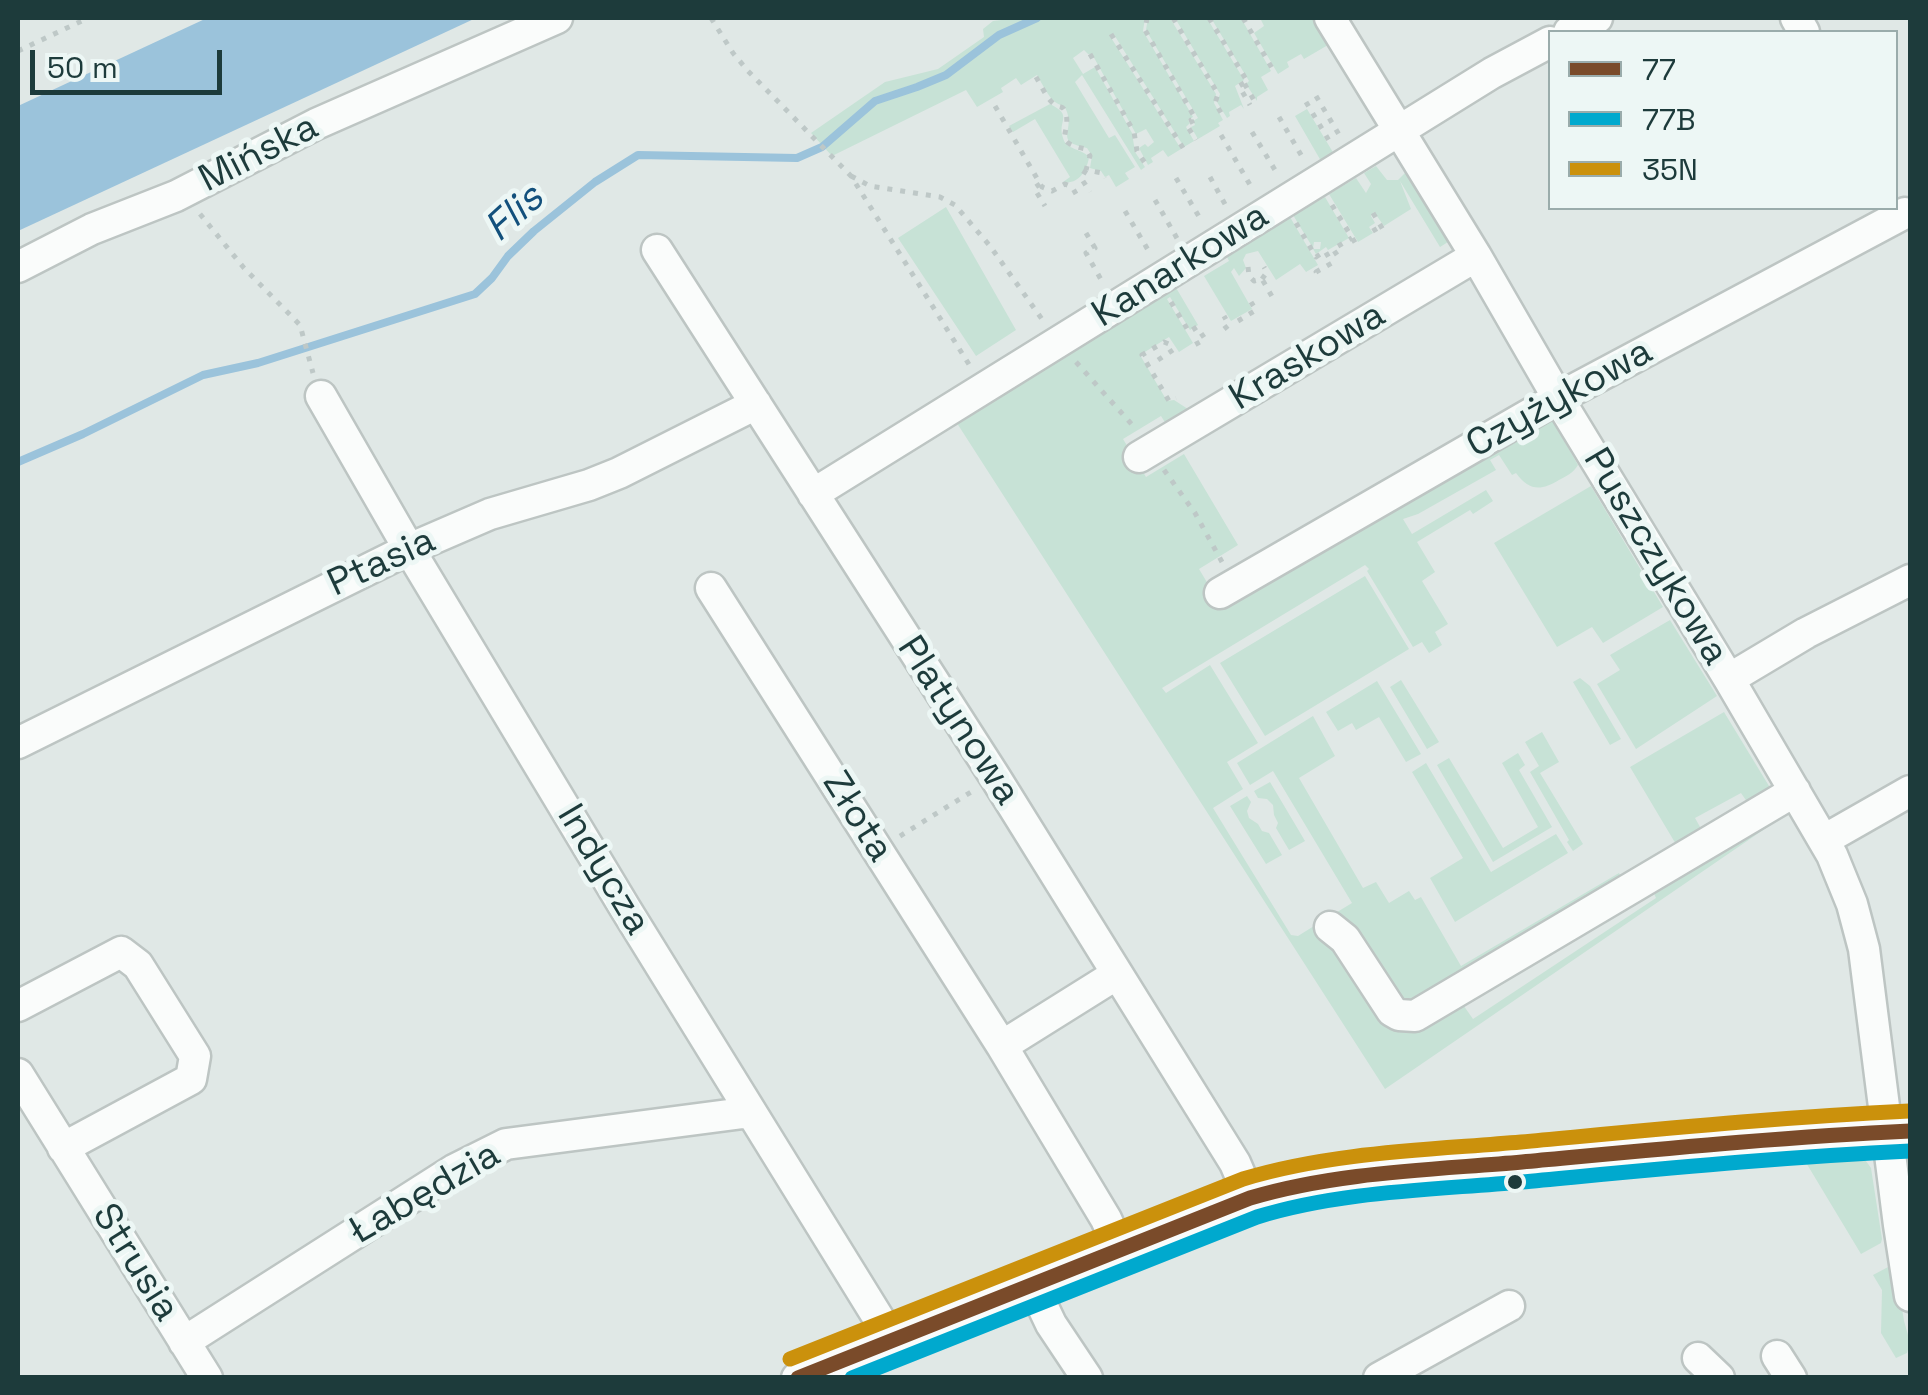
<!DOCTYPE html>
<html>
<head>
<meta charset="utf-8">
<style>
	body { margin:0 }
	#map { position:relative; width:1928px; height:1395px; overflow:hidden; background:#e0e8e6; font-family:"Space Grotesk",sans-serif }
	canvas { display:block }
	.frame { position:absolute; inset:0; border:20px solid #1d3b3b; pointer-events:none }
	.legend { position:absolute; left:1548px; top:30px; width:350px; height:180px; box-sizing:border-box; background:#edf7f5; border:2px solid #9aacab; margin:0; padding:12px 18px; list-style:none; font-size:30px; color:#1d3b3b }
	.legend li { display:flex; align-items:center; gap:20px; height:50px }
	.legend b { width:50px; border:2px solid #9aacab }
	.scale { position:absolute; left:30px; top:50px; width:192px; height:45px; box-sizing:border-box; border:5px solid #1d3b3b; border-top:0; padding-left:12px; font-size:30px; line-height:35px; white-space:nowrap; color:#1d3b3b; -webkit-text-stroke:8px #edf7f5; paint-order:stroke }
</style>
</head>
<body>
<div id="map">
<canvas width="1928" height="1395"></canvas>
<div class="frame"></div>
<ul class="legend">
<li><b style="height:12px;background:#7a4b2a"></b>77</li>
<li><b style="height:12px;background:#00a9ce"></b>77B</li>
<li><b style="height:12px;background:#cb910c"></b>35N</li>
</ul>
<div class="scale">50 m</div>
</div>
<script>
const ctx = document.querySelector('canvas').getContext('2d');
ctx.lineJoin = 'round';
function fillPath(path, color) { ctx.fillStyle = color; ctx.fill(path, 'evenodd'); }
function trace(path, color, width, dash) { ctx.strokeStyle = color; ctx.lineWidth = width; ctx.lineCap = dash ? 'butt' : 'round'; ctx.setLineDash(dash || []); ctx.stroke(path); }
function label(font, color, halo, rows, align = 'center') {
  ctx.font = font + ' "Space Grotesk",sans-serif'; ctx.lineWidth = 10; ctx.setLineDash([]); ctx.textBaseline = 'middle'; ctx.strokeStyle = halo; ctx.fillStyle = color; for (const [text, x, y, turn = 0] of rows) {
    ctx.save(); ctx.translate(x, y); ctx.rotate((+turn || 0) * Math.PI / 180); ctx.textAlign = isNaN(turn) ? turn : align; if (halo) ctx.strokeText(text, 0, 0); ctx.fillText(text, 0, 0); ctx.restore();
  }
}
const green = new Path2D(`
	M1019,18H1145L1143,31L1193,117L1188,120L1190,123L1186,127L1194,141L1184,147L1113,33L1110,36L1181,149L1168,157L1163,150L1151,158L1153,162L1148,165L1139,148L1145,144L1148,147L1154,142L1146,129L1136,134L1092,54H1088L1084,50L1073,58L1083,74L1095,67L1132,133L1135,152L1145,167L1141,170L1082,75L1075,82L1109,138L1115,135L1135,167L1125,173L1129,179L1116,187L1109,175L1105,177L1101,171L1090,168L1092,156L1087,148C1054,141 1074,133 1067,112C1064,103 1062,107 1055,102C1048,97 1042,83 1037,75L1021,85L1016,78L1001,88L1003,92L977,107L966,90L832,156L811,133L885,82L938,69L984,37L983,29L993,21Z
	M1148,18H1170L1216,94L1214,103L1223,120L1218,123L1220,126L1198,139L1191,127L1195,125L1193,121L1198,118L1146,30Z
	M1175,18H1207L1244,80L1235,86L1244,109L1241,105L1229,112L1230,116L1227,118L1217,102L1220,94Z
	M1211,18H1241L1271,71L1261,77L1268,90L1257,97V101L1246,84L1249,81Z
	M1260,18H1312L1328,45L1304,59L1301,54L1287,62L1289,67L1278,74L1254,33L1264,26Z
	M1050,104C1074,116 1057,120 1063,138C1066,150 1081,148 1089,157C1087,171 1078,185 1063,182L1070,177L1035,119L1013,132L1009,126Z
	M1307,109L1334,154L1321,161L1295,116Z
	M1376,166L1387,180H1398L1406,172L1448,242L1440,247L1400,181L1411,209L1384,226L1374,212L1371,216L1375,223L1369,227L1373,233L1358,242L1329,194L1356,178L1366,193L1371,184L1364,173Z
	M1325,197L1349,238L1328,250L1326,247L1316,254L1313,249H1320L1321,242H1314L1313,248L1293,215Z
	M946,207L1016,330L976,356L898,238Z
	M1290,217L1318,265L1306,272L1300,264L1276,280L1258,251L1246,254L1243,260L1246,268L1239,276L1234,268L1231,272L1252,309L1231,321L1204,276L1229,261L1226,255Z
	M1175,286L1198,325L1190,330L1170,297L1167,299L1193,343L1179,352L1169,337L1140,355L1167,401L1174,400L1191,411L1168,427L1161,416L1123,439L1146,477L1184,454L1238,545L1199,569L1223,609L1550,416L1578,465C1573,473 1567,476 1559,480C1541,491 1529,491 1516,473L1512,475L1499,455L1490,460L1496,470L1418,514L1403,519L1412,534L1486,490L1493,501L1473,514L1470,510L1417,542L1435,572L1422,581L1448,624L1435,632L1442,645L1429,653L1422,642L1413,647L1367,571L1369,569L1365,565L1162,688L1166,693L1210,665L1258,743L1227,762L1243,789L1213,808L1291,935L1298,936L1322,921L1383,1017L1459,999L1473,1019L1656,898L1653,891L1777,810L1785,815L1385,1089L953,417Z
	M1591,486L1663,607L1603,643L1592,627L1557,647L1494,543Z
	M1365,576L1409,649L1265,736L1220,663Z
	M1670,620L1717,696L1636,749L1597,684L1620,670L1610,655Z
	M1580,678L1590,686L1621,739L1610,745L1573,682Z
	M1401,680L1439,742L1427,749L1390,687Z
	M1377,681L1421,754L1406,762L1379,717L1356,730L1352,723L1338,731L1326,712Z
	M1724,712L1769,786L1770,798L1750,806L1741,793L1695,818L1704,834L1680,851L1630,767Z
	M1313,716L1335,756L1299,778L1363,888L1376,882L1389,903L1409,891L1415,900L1421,897L1461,966L1619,873L1621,877L1406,1006L1329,917L1352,903L1273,771L1250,785L1237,763Z
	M1542,732L1559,762L1540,773L1583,844L1573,851L1567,842L1569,840L1530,772L1539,766L1525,742Z
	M1518,753L1525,765L1519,770L1552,827L1493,862L1437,765L1449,758L1503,848L1538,827L1502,763Z
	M1426,763L1491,872L1556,834L1568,853L1455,922L1430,878L1463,858L1412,772Z
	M1270,782L1305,841L1289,850L1276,828L1278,823L1274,815L1273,805L1267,799L1258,798L1254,791Z
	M1247,796L1251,802L1247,811L1249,818L1258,824L1262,831L1269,833L1282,855L1266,864L1230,806Z
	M1851,1153L1863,1157L1871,1168L1882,1239L1881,1243L1861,1254L1802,1156Z
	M1890,1266L1896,1269L1904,1321L1910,1342L1907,1353L1896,1358L1881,1333L1882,1290L1873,1275Z`);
const water = new Path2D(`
	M207,18H476L18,231V106Z`);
const stream = new Path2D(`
	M18,462L83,434L203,375L258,363L475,294L492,278L508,256L534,231L595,182L638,155L797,158L822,147L875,101L917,87L946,75L999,35L1037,18`);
const path = new Path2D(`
	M711,18L733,53L748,71L851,176L970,366
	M1147,18L1145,30L1195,118L1191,120L1193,124L1188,127L1196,140
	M1173,18L1218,94L1215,103L1225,119
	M1209,18L1247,81L1244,83L1255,102
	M1243,18L1273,70
	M1111,34L1183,148
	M18,51L88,18
	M1090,54L1134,132L1137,151L1147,166
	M1036,77C1041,85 1047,99 1054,104C1061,109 1063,104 1066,114C1071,134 1051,142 1086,149L1090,156L1086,170L1102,173L1105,178
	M1244,83L1239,86L1250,105
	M1316,96L1341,138
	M1306,102L1331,144
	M995,106L1042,187L1052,191L1065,184L1072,187L1076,194
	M1279,117L1304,160
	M1252,132L1278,175
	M1221,135L1253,190
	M1086,170L1081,178L1090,192
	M851,176L870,186L940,197L955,205L990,246L1044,322
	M1210,177L1226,206
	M1176,178L1201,220
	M1040,184L1034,188L1045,206
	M1155,200L1178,240
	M1332,205L1359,249
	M1125,211L1151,255
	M1373,213L1385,233
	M200,214L244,268L300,325L313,373
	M1296,223L1316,257L1325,251L1332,263L1316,272L1317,274
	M1376,232L1373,227L1378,223
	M1086,233L1095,248L1086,253L1103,283
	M1337,255L1333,249L1352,238
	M1248,267L1249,276L1254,281L1262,279L1274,300
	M1262,279L1267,272L1264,267
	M1171,302L1189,332L1197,327L1205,339L1191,347L1192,349
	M1238,321L1256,310L1251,302
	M1224,329L1229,325L1224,316
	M1158,360L1173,350L1169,344L1164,342L1142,355L1169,401L1176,398
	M1076,362L1135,428
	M1164,470L1195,513L1222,562
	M900,836L971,792`);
const minor = new Path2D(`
	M1330,18L1476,256L1558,398L1729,679L1832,855L1852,904L1864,949L1899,1225L1910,1296
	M1796,18L1804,32
	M1569,32L1597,18
	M657,250L995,777L1235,1163L1250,1198
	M18,267L92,229L176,196L316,124L557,18
	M321,396L409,549L625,908L892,1340
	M1139,457L1476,256
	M813,494L1492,73L1550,42
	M711,588L1002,1046L1106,1219L1120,1250
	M1220,593L1558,398L1905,213
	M1729,679L1806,633L1910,580
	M18,743L409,549L490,514L589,485L619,473L756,404
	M1824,840L1910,791
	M1330,927L1345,939L1392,1011L1399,1015L1415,1016L1795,791
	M18,1006L121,952L138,965L195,1056L191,1079L63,1148
	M1002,1046L1117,974
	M18,1074L207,1378
	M1032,1284L1051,1324L1087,1378
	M184,1342L454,1170L506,1144L751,1112
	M1777,1356L1791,1378
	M1698,1358L1719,1378
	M797,1378L1250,1198L1290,1186L1383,1174L1818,1135L1910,1131
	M1379,1378L1509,1306`);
const bus1 = new Path2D(`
	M798,1378L1250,1198C1337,1172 1431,1170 1522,1162C1651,1150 1780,1137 1910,1131`);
const bus2 = new Path2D(`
	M852,1378L1257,1217C1341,1191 1433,1190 1521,1182C1651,1170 1780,1157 1910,1151`);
const bus3 = new Path2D(`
	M790,1359L1243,1179C1332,1152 1429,1150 1521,1142C1651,1130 1780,1117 1909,1111`);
const markers = [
	[1515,1182,9,"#1d3b3b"]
];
const streetNames = [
	["Mińska",259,154,-27],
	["Kanarkowa",1181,266,-32],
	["Kraskowa",1308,357,-31],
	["Czyżykowa",1560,399,-29],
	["Puszczykowa",1655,557,59],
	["Ptasia",382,563,-25],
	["Platynowa",958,721,57],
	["Złota",857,817,58],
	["Indycza",603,870,59],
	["Łabędzia",425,1194,-30],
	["Strusia",135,1263,58]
];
const waterNames = [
	["Flis",515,214,-42]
];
fillPath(green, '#c7e2d6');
fillPath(water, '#9bc3db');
trace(stream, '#9bc3db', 8);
trace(minor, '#bdc5c3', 35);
trace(path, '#bec8c7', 5, [5, 8]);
trace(minor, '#fafcfb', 30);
trace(bus1, '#7a4b2a', 15);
trace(bus2, '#00a9ce', 15);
trace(bus3, '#cb910c', 15);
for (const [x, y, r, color] of markers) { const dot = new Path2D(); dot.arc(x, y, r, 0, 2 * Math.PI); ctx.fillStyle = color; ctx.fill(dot); trace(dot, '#edf7f5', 4); }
label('38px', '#1d3b3b', '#edf7f5', streetNames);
label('italic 40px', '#12507c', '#edf7f5', waterNames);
</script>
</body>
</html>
